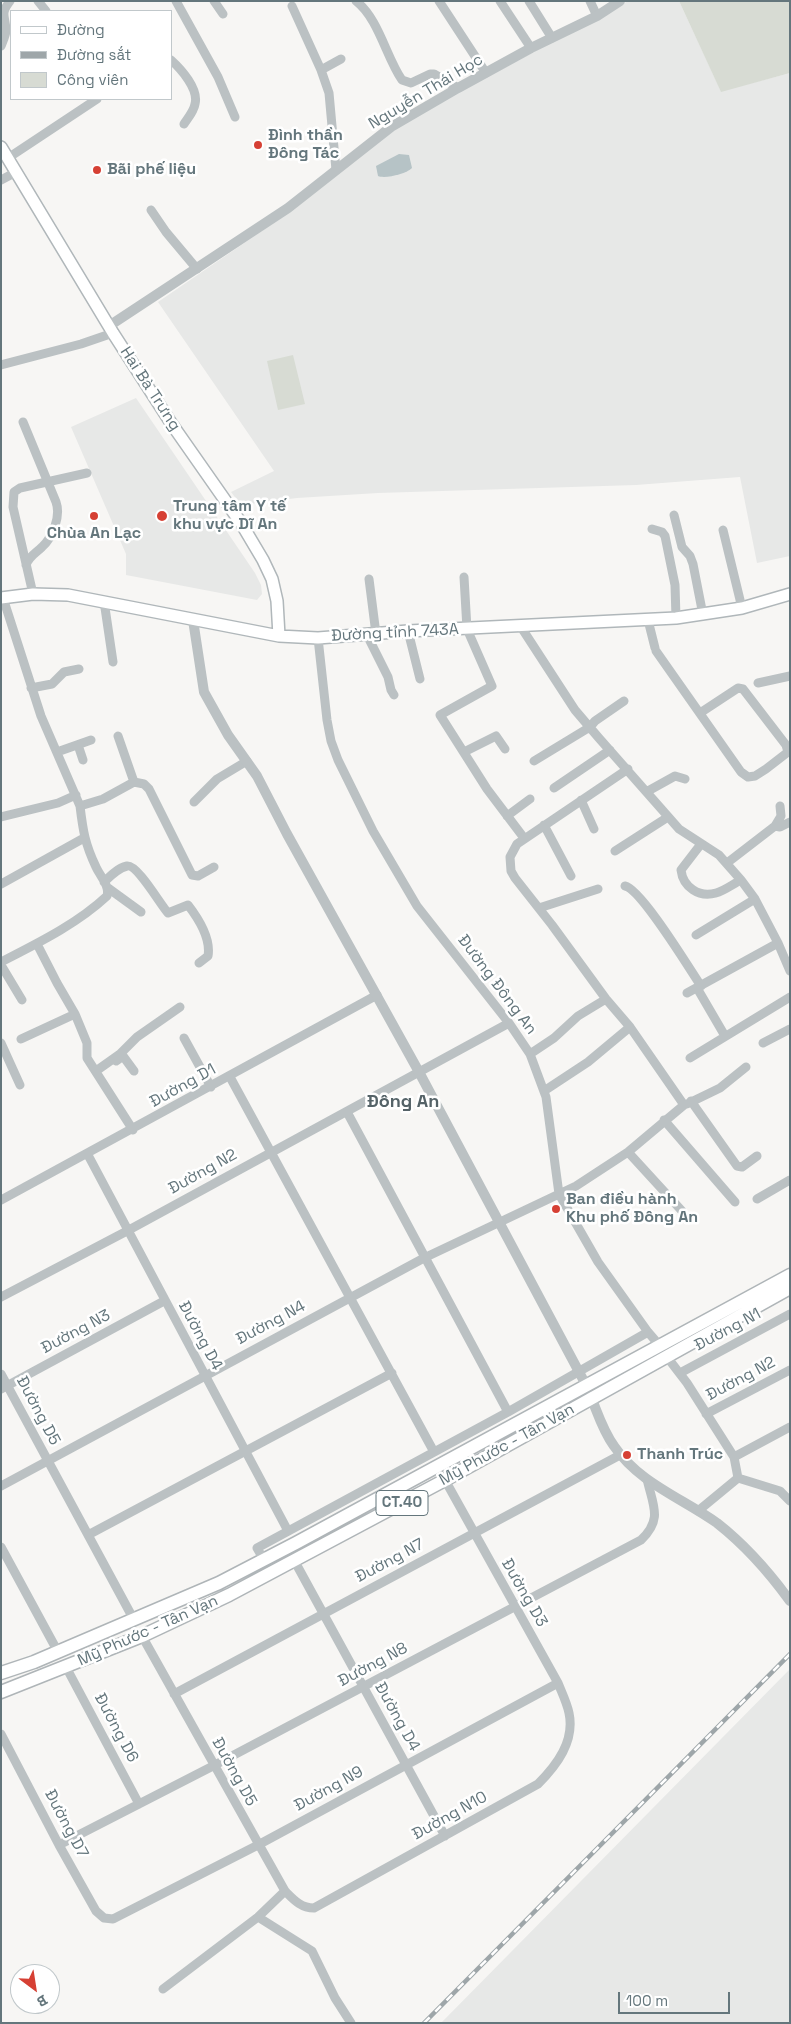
<!DOCTYPE html>
<html>
<head>
<meta charset="utf-8">
<style>
	body { margin:0 }
	#map { position:relative; width:791px; height:2024px; overflow:hidden; background:#f7f6f4; font-family:"Space Grotesk",sans-serif }
	canvas { display:block }
	.frame { position:absolute; inset:0; border:2px solid #64767c; pointer-events:none }
	.legend { position:absolute; left:10px; top:10px; width:162px; height:90px; box-sizing:border-box; background:#fff; border:1px solid #c1c8cb; margin:0; padding:6px 9px; list-style:none; font-size:15px; color:#64767c }
	.legend li { display:flex; align-items:center; gap:10px; height:25px }
	.legend b { width:25px; border:1px solid #c1c8cb }
	.north { position:absolute; left:10px; top:1964px; width:50px; height:50px; box-sizing:border-box; background:#fff; border:1px solid #c1c8cb; border-radius:50%; rotate:149deg; font-size:14px; font-weight:700; line-height:20px; text-align:center; color:#64767c }
	.north::after { content:''; display:block; margin:auto; width:18px; height:22px; background:#d64034; clip-path:polygon(50% 0,100% 100%,50% 72%,0 100%) }
	.scale { position:absolute; left:618px; top:1992px; width:112px; height:22px; box-sizing:border-box; border:2px solid #64767c; border-top:0; padding-left:6px; font-size:15px; line-height:18px; white-space:nowrap; color:#64767c; -webkit-text-stroke:4px #fff; paint-order:stroke }
</style>
</head>
<body>
<div id="map">
<canvas width="791" height="2024"></canvas>
<div class="frame"></div>
<ul class="legend">
<li><b style="height:6px;background:#fff"></b>Đường</li>
<li><b style="height:6px;background:#9ea6a9"></b>Đường sắt</li>
<li><b style="height:14px;background:#d7dbd3"></b>Công viên</li>
</ul>
<div class="north">B</div>
<div class="scale">100 m</div>
</div>
<script>
const ctx = document.querySelector('canvas').getContext('2d');
ctx.lineJoin = 'round';
function fillPath(path, color) { ctx.fillStyle = color; ctx.fill(path, 'evenodd'); }
function trace(path, color, width, dash) { ctx.strokeStyle = color; ctx.lineWidth = width; ctx.lineCap = dash ? 'butt' : 'round'; ctx.setLineDash(dash || []); ctx.stroke(path); }
function label(font, color, halo, rows, align = 'center') {
  ctx.font = font + ' "Space Grotesk",sans-serif'; ctx.lineWidth = 5; ctx.setLineDash([]); ctx.textBaseline = 'middle'; ctx.strokeStyle = halo; ctx.fillStyle = color; for (const [text, x, y, turn = 0] of rows) {
    ctx.save(); ctx.translate(x, y); ctx.rotate((+turn || 0) * Math.PI / 180); ctx.textAlign = isNaN(turn) ? turn : align; if (halo) ctx.strokeText(text, 0, 0); ctx.fillText(text, 0, 0); ctx.restore();
  }
}
const built = new Path2D(`
	M628,1H679L721,91L790,73V556L757,563L740,477L636,485L378,493L297,498L241,505L231,492L274,471L158,302L291,211L393,128Z
	M136,398L255,573L261,585L262,594L257,600L126,575V554L71,427Z
	M790,1669V2023H441Z`);
const green = new Path2D(`
	M679,1H790V73L721,92Z
	M293,355L305,404L278,410L267,361Z`);
const water = new Path2D(`
	M399,154L409,155L412,168C406,174 385,179 378,176L376,166Z`);
const minor = new Path2D(`
	M38,1L46,11
	M176,1L218,77L235,117
	M214,1L223,14
	M356,1C379,19 386,57 402,80L411,83L430,74H434L458,88
	M439,1L486,73
	M500,1L531,48
	M529,1L552,38
	M590,1L597,16
	M292,6L321,70L329,93L336,170
	M1,46C3,41 6,35 6,30C5,15 0,14 10,1
	M171,60C181,69 199,89 195,104C194,111 188,118 184,124
	M321,70L341,59
	M8,158L97,99
	M1,180L16,172
	M151,210L166,232L197,269
	M1,365L81,344L113,333
	M23,422L56,502C61,516 53,537 42,547C36,553 29,556 26,565
	M674,515L682,547L690,556L693,564L703,615
	M652,529L662,532L665,536L675,585L676,618
	M723,530L742,608
	M464,577L467,629L492,686L440,715L487,789L524,838
	M369,579L376,634
	M33,594L13,507L14,492L20,488L87,473
	M3,598L41,716L80,806L103,799L134,782L144,784L149,789L192,875L198,876L214,867
	M104,601L113,662
	M648,620L655,648
	M521,627L575,710L598,737L679,829L719,855L741,880L755,899L778,943L790,971
	M408,631L420,679
	M367,635L388,677L391,690L394,695
	M318,638L327,720L331,741L338,760L373,831L417,906L509,1023L530,1054L546,1097L559,1194L598,1262L648,1332L660,1346
	M656,651L741,772L748,777L755,776L766,769L788,752L786,745L743,689L738,688L700,713
	M758,683L790,676
	M31,688L52,684L64,672L79,669
	M118,736L134,782
	M78,745L83,760
	M57,752L91,740
	M464,752L496,736L505,749
	M534,761L590,727L595,721L624,701
	M554,788L610,750
	M648,791L675,776L685,779
	M581,800L594,829
	M194,802L217,779L247,761
	M507,816L530,799
	M1,817L58,803L76,795
	M544,825L571,876
	M775,826L780,827L790,822
	M701,844L681,870C683,887 699,898 716,893C724,891 733,884 741,880
	M615,851L668,817
	M727,863L775,826L781,816L780,806
	M104,882C110,876 118,868 127,866C137,864 160,904 168,913L188,905C198,918 211,939 208,956L199,963
	M1,884L84,838
	M625,886C641,889 689,968 701,986
	M108,888L141,912
	M539,908L598,889
	M696,935L755,899
	M1,962C38,943 77,924 107,896C110,886 100,876 96,867C85,844 83,831 80,806
	M1,965L22,1000
	M697,988L725,1036
	M687,993L778,943
	M75,1014L87,1043V1058L133,1130
	M184,1038L211,1087
	M21,1039L75,1014L57,983L37,944
	M1,1043L20,1085
	M763,1043L790,1029
	M530,1054L554,1038L578,1016L606,999
	M690,1058L790,997
	M116,1061L123,1056L134,1071
	M96,1071L120,1054L137,1037L180,1007
	M230,1077L434,1452
	M544,1091L588,1062L630,1027
	M691,1101L737,1166L742,1167L757,1156
	M687,1104L720,1088L746,1067
	M347,1112L508,1412
	M664,1120L735,1202
	M628,1152L682,1211
	M88,1155L288,1531
	M757,1199L790,1180
	M1,1200L377,995
	M1,1297L127,1231L509,1023
	M667,1357L687,1383L734,1457L738,1478L698,1511
	M680,1373L790,1314
	M1,1374L134,1620
	M1,1389L164,1301
	M706,1414L790,1370
	M734,1457L790,1427
	M738,1478L780,1491L790,1501
	M1,1486L424,1258L576,1186L628,1152L684,1105L630,1027L606,999L552,925L515,878L511,871L510,857L517,844L628,769
	M88,1535L392,1373
	M1,1547L58,1652
	M264,1560L257,1548L508,1412L648,1332
	M294,1560L445,1836
	M142,1636L285,1891C294,1900 301,1908 314,1908L538,1784C557,1765 575,1741 569,1713C567,1703 562,1693 558,1683L445,1480
	M66,1667L139,1804
	M174,1694L620,1455
	M1,1734L59,1845L96,1911L104,1918L113,1919L258,1845L558,1683
	M59,1845L213,1766L641,1540C663,1519 653,1506 647,1479
	M258,1917L312,1951L335,1998L351,2023
	M163,1989L258,1917L285,1891`);
const tertiary = new Path2D(`
	M109,326L288,208L391,127L458,88L531,48L597,16L620,1
	M193,620L204,692L228,735L257,776L287,834L419,1072L586,1385
	M591,1397C598,1414 603,1431 614,1446C639,1483 682,1498 717,1523C745,1545 769,1572 790,1601`);
const secondary = new Path2D(`
	M1,147L113,333L171,423L241,523L263,560L272,579L277,601L279,636
	M1,598L33,594L68,595L279,636L318,638L408,631L676,618L742,608L790,594`);
const primary = new Path2D(`
	M1,1673L34,1662L219,1583L296,1543L790,1275
	M1,1692L142,1636L229,1595L445,1480L790,1288`);
const rail = new Path2D(`
	M424,2023L790,1654`);
const markers = [
	[258,145,5,"#d64034"],
	[97,170,5,"#d64034"],
	[94,516,5,"#d64034"],
	[162,516,6,"#d64034"],
	[556,1209,5,"#d64034"],
	[627,1455,5,"#d64034"]
];
const shields = [
	[402,1503,52]
];
const shieldNames = [
	["CT.40",402,1503]
];
const streetNames = [
	["Nguyễn Thái Học",426,92,-31],
	["Hai Bà Trưng",150,389,57],
	["Đường tỉnh 743A",395,633,-3],
	["Đường Đông An",497,985,53],
	["Đường D1",183,1086,-29],
	["Đường N2",203,1172,-29],
	["Đường N4",271,1323,-28],
	["Đường N1",728,1330,-28],
	["Đường N3",76,1332,-28],
	["Đường D4",200,1336,62],
	["Đường N2",741,1379,-28],
	["Đường D5",38,1411,62],
	["Mỹ Phước - Tân Vạn",507,1445,-29],
	["Đường N7",390,1561,-28],
	["Đường D3",524,1593,60],
	["Mỹ Phước - Tân Vạn",148,1631,-24],
	["Đường N8",373,1665,-28],
	["Đường D4",397,1717,61],
	["Đường D6",116,1728,62],
	["Đường D5",234,1772,61],
	["Đường N9",329,1789,-29],
	["Đường N10",450,1816,-29],
	["Đường D7",66,1824,62]
];
const poiNames = [
	["Đình thần",268,136],
	["Đông Tác",268,154],
	["Bãi phế liệu",107,170],
	["Trung tâm Y tế",173,507],
	["khu vực Dĩ An",173,525],
	["Chùa An Lạc",94,534,"center"],
	["Ban điều hành",566,1200],
	["Khu phố Đông An",566,1218],
	["Thanh Trúc",637,1455]
];
const neighbourhoodNames = [
	["Đông An",403,1102]
];
fillPath(built, '#e7e8e7');
fillPath(green, '#d7dbd3');
fillPath(water, '#b6c3c6');
trace(secondary, '#b0b7ba', 14);
trace(primary, '#afb5b8', 15);
trace(minor, '#bbc1c3', 9);
trace(tertiary, '#bbc1c3', 10);
trace(secondary, '#fff', 11);
trace(primary, '#fff', 12);
trace(rail, '#9ea6a9', 4.5);
trace(rail, '#fff', 2.5, [8]);
for (const [x, y, r, color] of markers) { const dot = new Path2D(); dot.arc(x, y, r, 0, 2 * Math.PI); ctx.fillStyle = color; ctx.fill(dot); trace(dot, '#fff', 2); }
for (const [x, y, w] of shields) { const box = new Path2D(); box.roundRect(x - w / 2, y - 12.5, w, 25, 4); ctx.fillStyle = '#fff'; ctx.fill(box); trace(box, '#64767c', 1); }
label('bold 15px', '#64767c', null, shieldNames);
label('16px', '#64767c', '#fff', streetNames);
label('bold 16px', '#64767c', '#fff', poiNames, 'left');
label('bold 18px', '#556368', '#fff', neighbourhoodNames);
</script>
</body>
</html>
